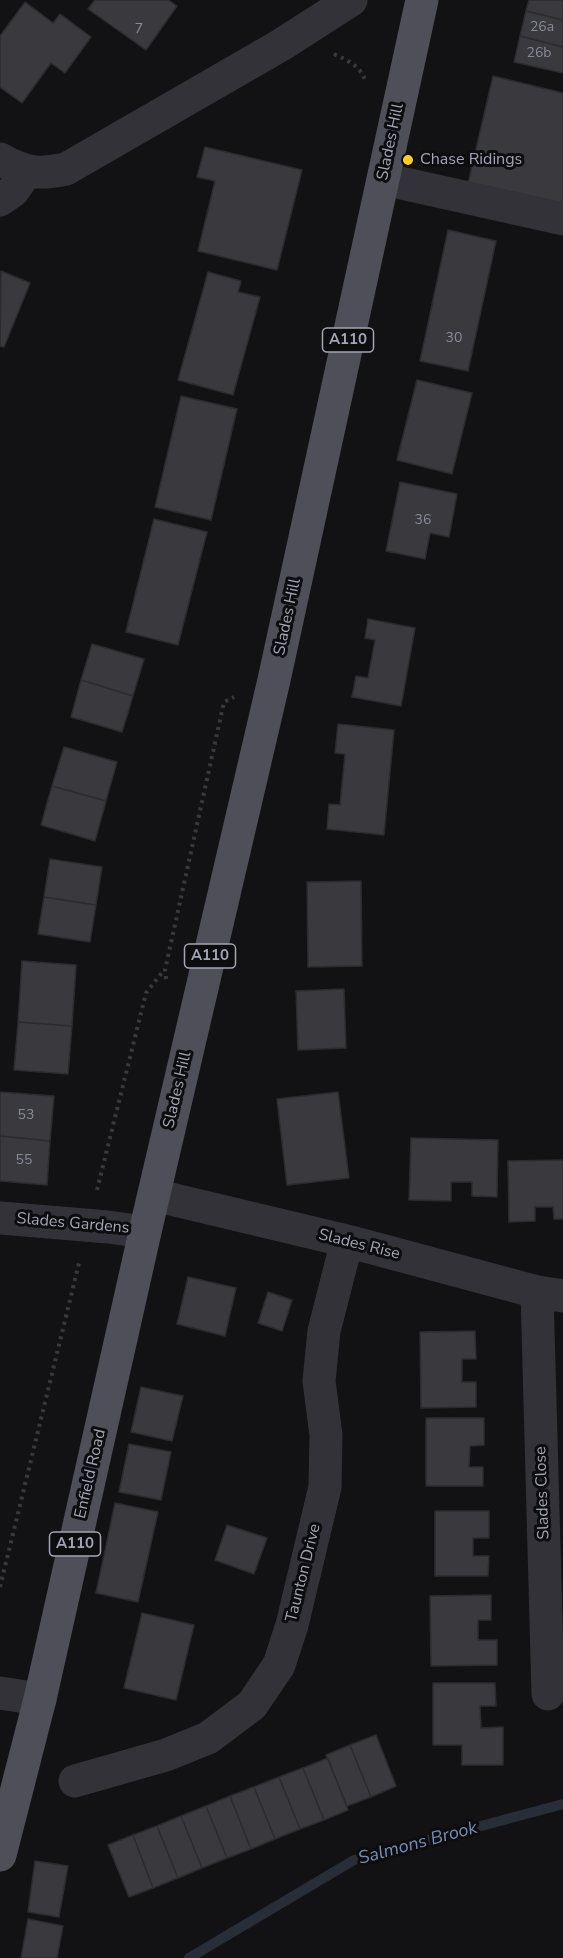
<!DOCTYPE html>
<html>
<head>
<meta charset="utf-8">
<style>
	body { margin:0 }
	canvas { display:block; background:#121113 }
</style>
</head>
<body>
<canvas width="563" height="1958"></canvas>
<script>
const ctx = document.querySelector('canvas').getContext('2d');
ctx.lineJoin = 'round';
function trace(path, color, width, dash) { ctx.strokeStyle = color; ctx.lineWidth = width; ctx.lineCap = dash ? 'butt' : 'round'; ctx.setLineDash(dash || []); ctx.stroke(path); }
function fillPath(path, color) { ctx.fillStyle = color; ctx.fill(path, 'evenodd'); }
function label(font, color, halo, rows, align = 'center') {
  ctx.font = font + ' "Nunito Sans",sans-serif'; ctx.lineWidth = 6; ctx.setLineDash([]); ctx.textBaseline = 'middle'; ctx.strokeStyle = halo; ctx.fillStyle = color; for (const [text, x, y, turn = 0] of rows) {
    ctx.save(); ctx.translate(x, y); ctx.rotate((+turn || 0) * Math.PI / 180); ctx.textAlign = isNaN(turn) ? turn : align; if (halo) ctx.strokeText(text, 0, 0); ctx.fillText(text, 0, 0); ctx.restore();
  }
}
const stream = new Path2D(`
	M189,1958L354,1860L563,1804`);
const building = new Path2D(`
	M95,0H168L177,6L146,50L88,9Z
	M529,0H563V20L526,11Z
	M25,2L53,23L60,14L91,37L65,73L51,63L22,103L0,87V36Z
	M526,11L563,20V47L520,36Z
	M520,36L563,47V73L514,62Z
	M493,76L563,93V205L466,192Z
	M205,147L302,170L277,270L198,251L215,181L197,177Z
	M448,230L496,241L468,371L420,361Z
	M1,271L30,283L4,347L0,346Z
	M208,272L241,281L238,292L260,297L233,395L178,380Z
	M417,380L472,393L452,474L397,460Z
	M181,396L237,409L211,520L155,507Z
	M400,482L457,494L449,537L430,533L425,559L386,551Z
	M154,519L207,532L178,645L126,632Z
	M368,619L415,628L401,706L352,697L356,676L368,678L375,640L365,638Z
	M92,644L144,659L133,696L81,680Z
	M81,680L133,696L122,732L71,717Z
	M338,724L394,730L384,835L327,829L329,804L340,805L345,754L335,753Z
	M64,747L117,762L106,801L52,786Z
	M52,786L106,801L95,841L41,825Z
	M50,859L102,867L96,905L44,897Z
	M361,881L362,966L308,967L307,882Z
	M44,897L96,905L90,942L38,934Z
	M22,961L76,965L72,1026L18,1022Z
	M344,989L346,1048L298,1050L296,991Z
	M18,1022L72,1026L68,1074L14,1070Z
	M0,1092L54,1096L50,1141L0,1136Z
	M338,1092L349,1178L287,1185L277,1099Z
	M0,1136L50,1141L47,1185L0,1181Z
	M411,1138L498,1140L497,1197L472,1196V1182H451V1201L409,1200Z
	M563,1160V1219H554L553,1207H535V1221L509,1222L508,1161Z
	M188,1277L236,1288L225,1336L177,1324Z
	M268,1292L292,1300L282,1331L258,1323Z
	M475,1331L476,1359H462V1382H476V1407L421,1408L420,1332Z
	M141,1387L183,1396L172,1441L131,1432Z
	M426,1418H484V1445L470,1446L469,1467H483V1486H426Z
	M129,1444L171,1452L161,1500L119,1492Z
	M115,1503L158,1512L138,1602L96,1593Z
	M435,1511H489V1538H473V1556H489L488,1576H435Z
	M227,1525L267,1538L254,1574L215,1560Z
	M491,1595V1620H478V1640H497V1665L431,1666L430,1596Z
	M142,1613L194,1625L176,1700L124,1688Z
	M433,1683H495L496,1706H480L481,1728L503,1727V1765H462V1745H433Z
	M376,1735L396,1786L371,1797L350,1745Z
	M350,1745L371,1797L347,1806L326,1755Z
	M328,1758L348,1810L324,1820L303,1768Z
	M303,1768L324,1820L300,1829L279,1777Z
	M279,1777L300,1829L275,1839L254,1787Z
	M254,1787L275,1839L251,1849L230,1796Z
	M230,1796L251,1849L227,1858L206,1806Z
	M206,1806L227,1858L202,1868L181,1816Z
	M181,1816L202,1868L178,1878L157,1826Z
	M157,1826L178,1878L153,1888L133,1835Z
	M133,1835L153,1888L129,1897L108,1845Z
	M35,1861L68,1866L59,1917L28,1912Z
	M28,1919L63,1926L57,1958H21Z`);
const path = new Path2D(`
	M334,54C349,61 361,66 366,83
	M166,979L165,970L224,702L234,697
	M97,1190L146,993L164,970
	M0,1587L80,1259`);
const minor = new Path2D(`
	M0,159C25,173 38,175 66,169L281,45L351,0
	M383,179L563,219
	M0,200L13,191L26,172
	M154,1195L347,1241L537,1292L563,1296
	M0,1218L108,1227L145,1232
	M537,1292L548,1694
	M0,1693L40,1699
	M75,1781L166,1755L208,1738L252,1705L279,1665L292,1625L325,1487L326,1435L319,1381L324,1331L347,1241`);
const major = new Path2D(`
	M0,1855L40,1699L145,1232L274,680L422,0`);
const markers = [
	[408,160,6,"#ffcf1e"]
];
const numberNames = [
	["26a",542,28],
	["7",139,30],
	["26b",539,54],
	["30",454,339],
	["36",423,521],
	["53",26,1116],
	["55",24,1161]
];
const shields = [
	[348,340,51],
	[210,956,51],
	[75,1544,51]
];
const shieldNames = [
	["A110",348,340],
	["A110",210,956],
	["A110",75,1544]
];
const streetNames = [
	["Slades Hill",391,142,-78],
	["Slades Hill",288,617,-78],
	["Slades Hill",178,1090,-77],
	["Slades Gardens",73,1224,5],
	["Slades Rise",359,1245,14],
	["Enfield Road",91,1474,-77],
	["Slades Close",543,1493,-92],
	["Taunton Drive",304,1573,-76]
];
const poiNames = [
	["Chase Ridings",420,160]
];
const waterNames = [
	["Salmons Brook",418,1844,-15]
];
trace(stream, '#272e38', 10);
fillPath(building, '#39393e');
trace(building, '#2c2b2f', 1.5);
trace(path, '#383940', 4, [3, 4.5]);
trace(minor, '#323238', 33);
trace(major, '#4e4f58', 33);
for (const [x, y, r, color] of markers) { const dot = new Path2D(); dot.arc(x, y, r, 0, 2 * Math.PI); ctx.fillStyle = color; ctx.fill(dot); trace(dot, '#0d0c0e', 2); }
label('14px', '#888a97', null, numberNames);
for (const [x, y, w] of shields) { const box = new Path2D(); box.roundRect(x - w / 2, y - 12, w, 24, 4.5); ctx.fillStyle = '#0d0c0e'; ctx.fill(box); trace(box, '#a2a5b5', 1.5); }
label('bold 15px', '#a2a5b5', null, shieldNames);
label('16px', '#a2a5b5', '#0d0c0e', streetNames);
label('16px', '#a2a5b5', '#0d0c0e', poiNames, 'left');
label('italic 18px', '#758fb3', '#0d0c0e', waterNames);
</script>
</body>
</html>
